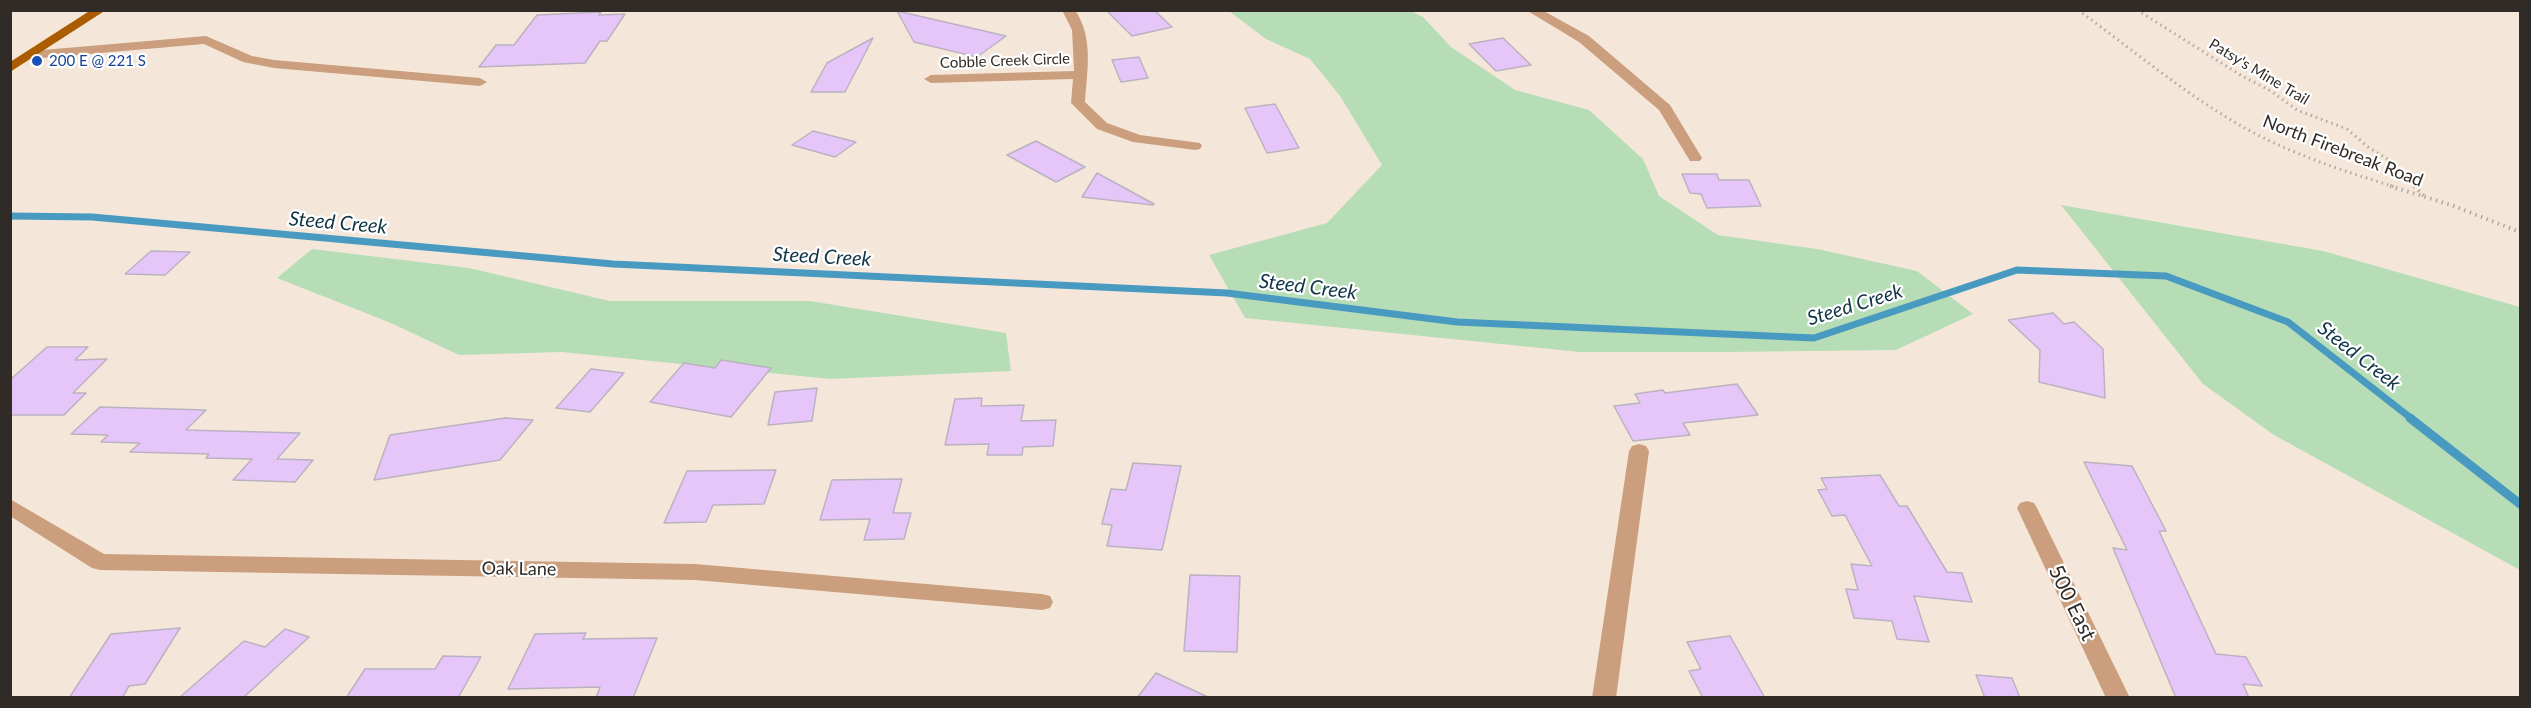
<!DOCTYPE html>
<html>
<head>
<meta charset="utf-8">
<style>
	body { margin:0 }
	#map { position:relative; width:2531px; height:708px; overflow:hidden; background:#f4e7da; font-family:Lato,sans-serif }
	canvas { display:block }
	.frame { position:absolute; inset:0; border:12px solid #302b26; pointer-events:none }
</style>
</head>
<body>
<div id="map">
<canvas width="2531" height="708"></canvas>
<div class="frame"></div>
</div>
<script>
const ctx = document.querySelector('canvas').getContext('2d');
ctx.lineJoin = 'round';
function fillPath(path, color) { ctx.fillStyle = color; ctx.fill(path, 'evenodd'); }
function trace(path, color, width, dash) { ctx.strokeStyle = color; ctx.lineWidth = width; ctx.lineCap = dash ? 'butt' : 'round'; ctx.setLineDash(dash || []); ctx.stroke(path); }
function label(font, color, halo, rows, align = 'center') {
  ctx.font = font + ' Lato,sans-serif'; ctx.lineWidth = 4.5; ctx.setLineDash([]); ctx.textBaseline = 'middle'; ctx.strokeStyle = halo; ctx.fillStyle = color; for (const [text, x, y, turn = 0] of rows) {
    ctx.save(); ctx.translate(x, y); ctx.rotate((+turn || 0) * Math.PI / 180); ctx.textAlign = isNaN(turn) ? turn : align; if (halo) ctx.strokeText(text, 0, 0); ctx.fillText(text, 0, 0); ctx.restore();
  }
}
const green = new Path2D(`
	M1229,11H1410L1423,17L1451,47L1515,90L1589,110L1643,159L1659,196L1718,235L1817,249L1917,271L1973,314L1896,350L1725,352H1580L1245,318L1209,255L1327,223L1382,165L1340,96L1310,59L1266,39Z
	M2061,205L2323,251L2520,307V570L2274,435L2203,384Z
	M312,249L469,268L610,301H810L1006,333L1011,371L830,379L562,352L459,355L391,323L277,278Z`);
const streamFar1 = new Path2D(`
	M10,216L92,217L613,264L1227,293L1457,322L1814,338L2017,270L2166,276L2288,322L2412,419`);
const stream = new Path2D(`
	M2410,418L2520,504`);
const building = new Path2D(`
	M1106,10H1154L1172,27L1132,36Z
	M897,11L1006,36L977,57L914,42Z
	M601,12L599,15L625,14L607,41H600L585,63L479,67L496,45H514L537,15Z
	M873,38L845,92H811L827,63Z
	M1503,38L1531,65L1496,71L1469,44Z
	M1139,57L1148,78L1121,82L1112,60Z
	M1275,104L1299,148L1267,153L1245,108Z
	M813,131L856,142L835,157L792,145Z
	M1036,141L1085,167L1056,182L1007,155Z
	M1097,173L1154,204L1153,205L1082,197Z
	M1682,174H1717L1719,180H1749L1761,206L1707,208L1701,194L1690,193Z
	M151,251L190,252L165,275L125,274Z
	M2053,313L2064,324L2074,322L2103,349L2105,398L2039,382L2040,350L2008,320Z
	M47,347H88L75,360L107,359L73,393H86L64,415H10V380Z
	M721,360L771,368L731,417L650,402L684,363L715,368Z
	M591,369L624,373L590,412L556,408Z
	M1737,384L1758,415L1683,423L1690,435L1633,441L1614,406L1640,403L1635,394L1663,390L1665,393Z
	M817,388L812,421L768,425L775,392Z
	M982,398L981,406L1024,405L1021,421L1056,420L1053,446L1023,447L1022,455H987L989,444L945,445L955,399Z
	M100,407L206,410L186,430L300,433L277,459L313,460L295,482L233,480L252,459L206,458L209,454L130,452L140,443L101,442L108,435L71,434Z
	M505,418L533,420L500,460L374,480L390,435Z
	M2084,462L2132,466L2166,531H2159L2216,654L2246,657L2262,686L2243,684L2249,698H2176L2113,548L2127,550Z
	M1133,463L1181,466L1162,550L1107,546L1112,525L1102,524L1111,489L1126,490Z
	M776,470L764,504L713,505L706,522L664,523L687,471Z
	M1880,475L1899,506H1907L1947,572L1962,573L1972,602L1914,596L1929,642L1897,639L1892,621L1854,618L1846,589L1858,590L1851,564L1872,566L1845,515L1832,516L1818,490L1827,489L1821,478Z
	M902,479L893,513H911L904,539L864,540L870,519L820,520L832,480Z
	M1190,575L1240,576L1237,652L1184,651Z
	M180,628L145,684L129,686L122,698H69L111,634Z
	M285,629L309,637L243,698H179L244,641L265,647Z
	M586,633L583,639L657,638L633,698H596L600,687L508,689L535,634Z
	M1730,636L1765,698H1703L1689,671L1701,669L1687,642Z
	M443,656L481,657L458,698H346L365,669H435Z
	M1156,673L1210,698H1137Z
	M1976,675L2012,678L2020,698H1985Z`);
const pathFar1 = new Path2D(`
	M2078,10C2140,55 2201,108 2270,141C2310,160 2353,174 2395,187
	M2137,10L2242,76L2271,91L2297,110L2347,129L2368,147L2392,162L2416,187`);
const path = new Path2D(`
	M2390,186L2451,205L2520,232
	M2414,186L2424,196`);
const minor = new Path2D(`
	M1062,10H1075C1094,38 1087,71 1085,102L1107,123L1140,135L1200,143L1202,146L1200,149L1195,150L1133,142L1097,129L1071,103L1073,79L931,83L924,79L931,75L1074,71L1072,30Z
	M1526,10H1542L1589,36L1670,105L1702,158L1700,161H1690L1659,110L1579,42Z
	M206,36L252,56L274,60L480,78L487,82L480,86L274,68L243,62L204,44L31,59L24,55L31,51Z
	M1639,444L1646,446L1649,451L1616,698H1592L1629,451L1632,446Z
	M10,499L104,554L695,564L1042,594L1050,596L1053,602L1050,608L1042,610L695,580L100,570L92,568L10,516Z
	M2027,501L2034,503L2037,508L2130,698H2106L2017,508L2020,503Z`);
const major = new Path2D(`
	M91,10H106L10,72V62Z`);
const markers = [
	[37,61,6,"#1a4fb4"]
];
const farTransitnames = [
	["200 E @ 221 S",49,61]
];
const farStreetnames = [
	["Cobble Creek Circle",1005,61,-2],
	["Patsy's Mine Trail",2259,72,31]
];
const streetNames = [
	["North Firebreak Road",2343,151,21],
	["Oak Lane",519,569,1]
];
const waterNames = [
	["Steed Creek",338,223,5],
	["Steed Creek",822,257,3],
	["Steed Creek",1308,287,7],
	["Steed Creek",1855,305,-17],
	["Steed Creek",2359,356,38]
];
const nearStreetnames = [
	["500 East",2072,603,64]
];
fillPath(green, '#b6ddb6');
trace(streamFar1, '#499ac0', 7);
trace(stream, '#499ac0', 9);
fillPath(building, '#e6c6f9');
trace(building, '#bab2c0', 1.5);
trace(pathFar1, '#b4a99f', 3, [1.5, 4]);
trace(path, '#b4a99f', 4, [1.5, 4.5]);
fillPath(minor, '#cb9f7d');
fillPath(major, '#ac5c00');
for (const [x, y, r, color] of markers) { const dot = new Path2D(); dot.arc(x, y, r, 0, 2 * Math.PI); ctx.fillStyle = color; ctx.fill(dot); trace(dot, '#fff', 2); }
label('15px', '#164399', '#fff', farTransitnames, 'left');
label('15px', '#302b26', '#fff', farStreetnames);
label('18px', '#302b26', '#fff', streetNames);
label('italic 20px', '#0f3445', '#fff', waterNames);
label('21px', '#302b26', '#fff', nearStreetnames);
</script>
</body>
</html>
